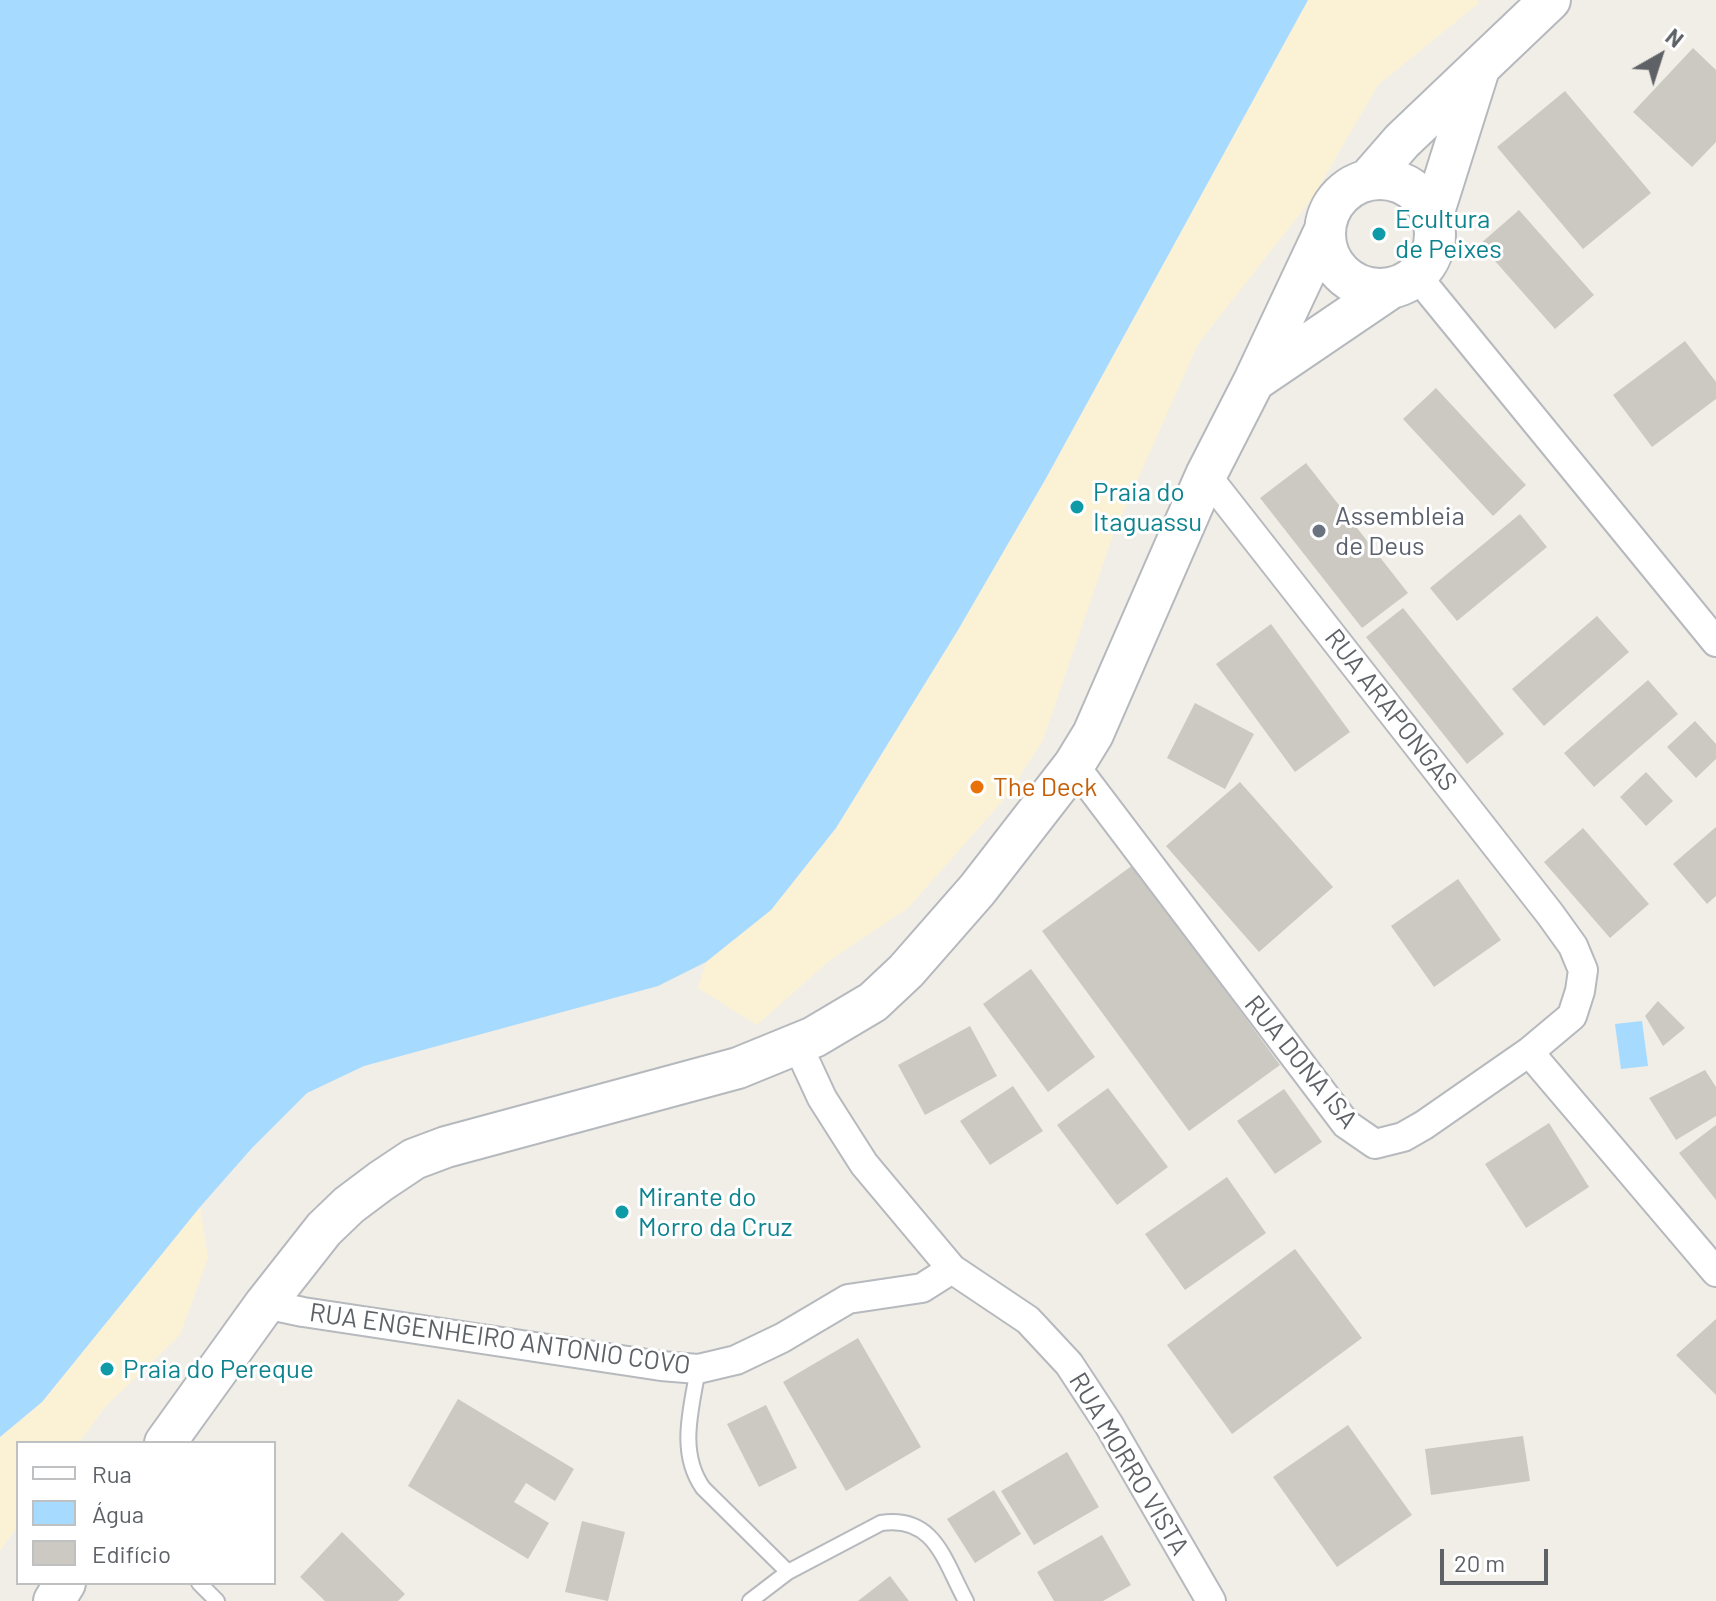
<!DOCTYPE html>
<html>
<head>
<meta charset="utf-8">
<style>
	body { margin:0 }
	#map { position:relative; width:1716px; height:1601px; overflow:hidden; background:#f0eee6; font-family:Barlow,sans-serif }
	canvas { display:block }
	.legend { position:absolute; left:16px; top:1441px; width:260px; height:144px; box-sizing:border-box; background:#fff; border:2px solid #bfc0c2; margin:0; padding:10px 14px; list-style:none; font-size:24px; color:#5e6267 }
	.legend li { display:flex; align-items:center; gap:16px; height:40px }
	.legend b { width:40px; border:2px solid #bfc0c2 }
	.north { position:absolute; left:1620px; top:16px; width:80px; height:80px; -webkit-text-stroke:6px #fff; paint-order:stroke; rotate:39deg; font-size:22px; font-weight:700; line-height:32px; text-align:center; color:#5e6267 }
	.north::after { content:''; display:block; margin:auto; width:28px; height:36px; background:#5e6267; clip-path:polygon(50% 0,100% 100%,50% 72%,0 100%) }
	.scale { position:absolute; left:1440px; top:1549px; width:108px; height:36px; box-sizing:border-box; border:4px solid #5e6267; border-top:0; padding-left:10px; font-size:24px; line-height:28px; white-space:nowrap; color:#5e6267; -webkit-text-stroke:6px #fff; paint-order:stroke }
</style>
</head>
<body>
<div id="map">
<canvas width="1716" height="1601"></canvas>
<ul class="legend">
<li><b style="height:10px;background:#fff"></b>Rua</li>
<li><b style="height:22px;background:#a7daff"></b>Água</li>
<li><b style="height:22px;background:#ccc9c3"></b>Edifício</li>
</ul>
<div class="north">N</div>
<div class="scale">20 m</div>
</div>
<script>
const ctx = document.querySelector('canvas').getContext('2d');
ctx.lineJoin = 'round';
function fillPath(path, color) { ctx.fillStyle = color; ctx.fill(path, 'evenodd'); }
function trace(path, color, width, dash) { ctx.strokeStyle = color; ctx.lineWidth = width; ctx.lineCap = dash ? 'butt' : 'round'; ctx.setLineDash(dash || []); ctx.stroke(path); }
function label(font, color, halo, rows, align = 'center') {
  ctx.font = font + ' Barlow,sans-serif'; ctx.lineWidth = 6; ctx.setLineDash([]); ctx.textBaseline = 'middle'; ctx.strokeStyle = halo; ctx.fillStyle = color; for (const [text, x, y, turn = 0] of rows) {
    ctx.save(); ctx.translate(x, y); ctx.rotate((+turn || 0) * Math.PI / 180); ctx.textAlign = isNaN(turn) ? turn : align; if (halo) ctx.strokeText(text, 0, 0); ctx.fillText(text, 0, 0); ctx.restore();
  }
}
const sand = new Path2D(`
	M1308,0H1478L1479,3L1378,85L1313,197L1198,344L1113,535L1043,740L1007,796L908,908L829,961L757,1025L698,988L706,962L771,910L836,828L958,630L1045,480Z
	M200,1207L208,1258L180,1335L105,1407L79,1443H18V1526L0,1551V1437L42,1402Z`);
const water = new Path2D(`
	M0,0H1308L1045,480L958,630L836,828L771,910L706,962L658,986L364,1066L307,1093L252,1148L200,1207L42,1402L0,1437Z
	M1642,1021L1648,1066L1621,1069L1615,1024Z`);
const building = new Path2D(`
	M1693,48L1716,70V142L1692,167L1633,112Z
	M1565,91L1651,193L1583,249L1497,147Z
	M1519,210L1594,295L1555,329L1480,244Z
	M1685,341L1716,382V399L1652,447L1613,395Z
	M1436,388L1526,485L1493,516L1403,419Z
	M1306,463L1408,593L1362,628L1260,498Z
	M1520,514L1547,547L1457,621L1430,588Z
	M1403,608L1504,734L1467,764L1366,637Z
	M1597,616L1629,652L1544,726L1512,689Z
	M1271,624L1350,732L1295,772L1216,664Z
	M1648,680L1678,714L1594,787L1564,753Z
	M1195,703L1254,734L1225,789L1167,758Z
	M1695,721L1716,744V759L1696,778L1667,747Z
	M1646,772L1673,801L1646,826L1620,797Z
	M1240,782L1333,887L1259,952L1166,846Z
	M1716,827V896L1707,904L1673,864Z
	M1583,828L1649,904L1610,938L1544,862Z
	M1133,865L1280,1065L1189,1131L1042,931Z
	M1458,879L1501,940L1434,987L1391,926Z
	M1031,969L1095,1057L1048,1092L983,1004Z
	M1658,1001L1685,1028L1663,1046L1645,1016Z
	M970,1026L997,1076L925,1115L898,1065Z
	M1705,1070L1716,1087V1116L1676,1140L1649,1098Z
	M1013,1086L1043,1131L990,1165L960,1121Z
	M1108,1088L1168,1167L1117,1205L1057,1125Z
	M1284,1089L1322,1142L1275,1174L1237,1121Z
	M1549,1123L1589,1187L1526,1228L1485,1164Z
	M1716,1125V1200L1679,1153Z
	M1227,1177L1266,1233L1185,1290L1145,1234Z
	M1295,1249L1362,1338L1232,1434L1167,1345Z
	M1716,1319V1395L1676,1355Z
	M858,1338L921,1447L846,1491L783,1382Z
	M458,1399L574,1469L555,1501L526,1483L514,1502L549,1523L528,1559L408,1486Z
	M766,1405L797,1468L759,1487L727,1424Z
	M1348,1425L1412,1515L1337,1567L1273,1477Z
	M1523,1436L1530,1481L1431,1495L1425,1449Z
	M1067,1452L1099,1507L1034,1545L1001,1491Z
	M994,1490L1021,1534L975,1563L947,1519Z
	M582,1521L625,1532L608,1601L565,1592Z
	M342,1532L405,1594L398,1601H325L300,1577Z
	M1102,1535L1131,1585L1103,1601H1054L1037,1572Z
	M890,1576L909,1601H858Z`);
const service = new Path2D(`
	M698,1369C691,1410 678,1452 703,1488L788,1572
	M199,1583L217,1601
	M750,1601L788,1572L881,1523C935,1515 944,1561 966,1601`);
const minor = new Path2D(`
	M1416,275L1716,642
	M1074,765L1346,1124L1375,1144L1403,1137L1424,1125L1529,1052L1572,1016L1580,991L1583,970L1573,946L1550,914L1206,475
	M797,1044L822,1098L864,1164L952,1269L1028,1320L1069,1364L1109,1425L1211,1601
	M1529,1052L1716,1272
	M265,1304L303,1312L661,1366L698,1369L736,1360L782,1338L848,1299L922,1288L952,1269`);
const secondary = new Path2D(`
	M1325 234a55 55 0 1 1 110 0a55 55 0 1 1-110 0Z
	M1368,180L1402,141L1550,0
	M1432,218L1479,69
	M1254,381L1391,288
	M165,1443L265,1304L324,1229L349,1205L381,1181L414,1159L446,1147L738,1068L814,1037L873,1002L906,971L977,890L1074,765L1093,734L1206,475L1254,381L1325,230
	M54,1601L65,1583`);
const markers = [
	[1379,234,8,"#0f9aa8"],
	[1077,507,8,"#0f9aa8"],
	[1319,531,8,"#6b7280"],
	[977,787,8,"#e8710a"],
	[622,1212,8,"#0f9aa8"],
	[107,1369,8,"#0f9aa8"]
];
const cultureNames = [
	["Ecultura",1395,219],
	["de Peixes",1395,249],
	["Praia do",1093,492],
	["Itaguassu",1093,522],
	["Mirante do",638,1197],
	["Morro da Cruz",638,1227],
	["Praia do Pereque",123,1369]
];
const worshipNames = [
	["Assembleia",1335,516],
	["de Deus",1335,546]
];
const streetNames = [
	["RUA ARAPONGAS",1391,710,52],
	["RUA DONA ISA",1301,1062,51],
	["RUA ENGENHEIRO ANTONIO COVO",500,1339,8],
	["RUA MORRO VISTA",1129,1464,59]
];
const foodNames = [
	["The Deck",993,787]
];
fillPath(sand, '#fbf2d6');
fillPath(water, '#a7daff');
fillPath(building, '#ccc9c3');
trace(service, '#b6b9bd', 18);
trace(minor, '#b6b9bd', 32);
trace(secondary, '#b5b9be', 44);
trace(service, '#fff', 14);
trace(minor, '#fff', 28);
trace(secondary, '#fff', 40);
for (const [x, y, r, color] of markers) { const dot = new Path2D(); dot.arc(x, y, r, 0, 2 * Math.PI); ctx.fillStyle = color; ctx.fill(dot); trace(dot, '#fff', 3); }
label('26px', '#0d838f', '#fff', cultureNames, 'left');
label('26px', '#5b616d', '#fff', worshipNames, 'left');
label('26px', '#5e6267', '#fff', streetNames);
label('26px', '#c56008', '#fff', foodNames, 'left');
</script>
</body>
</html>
